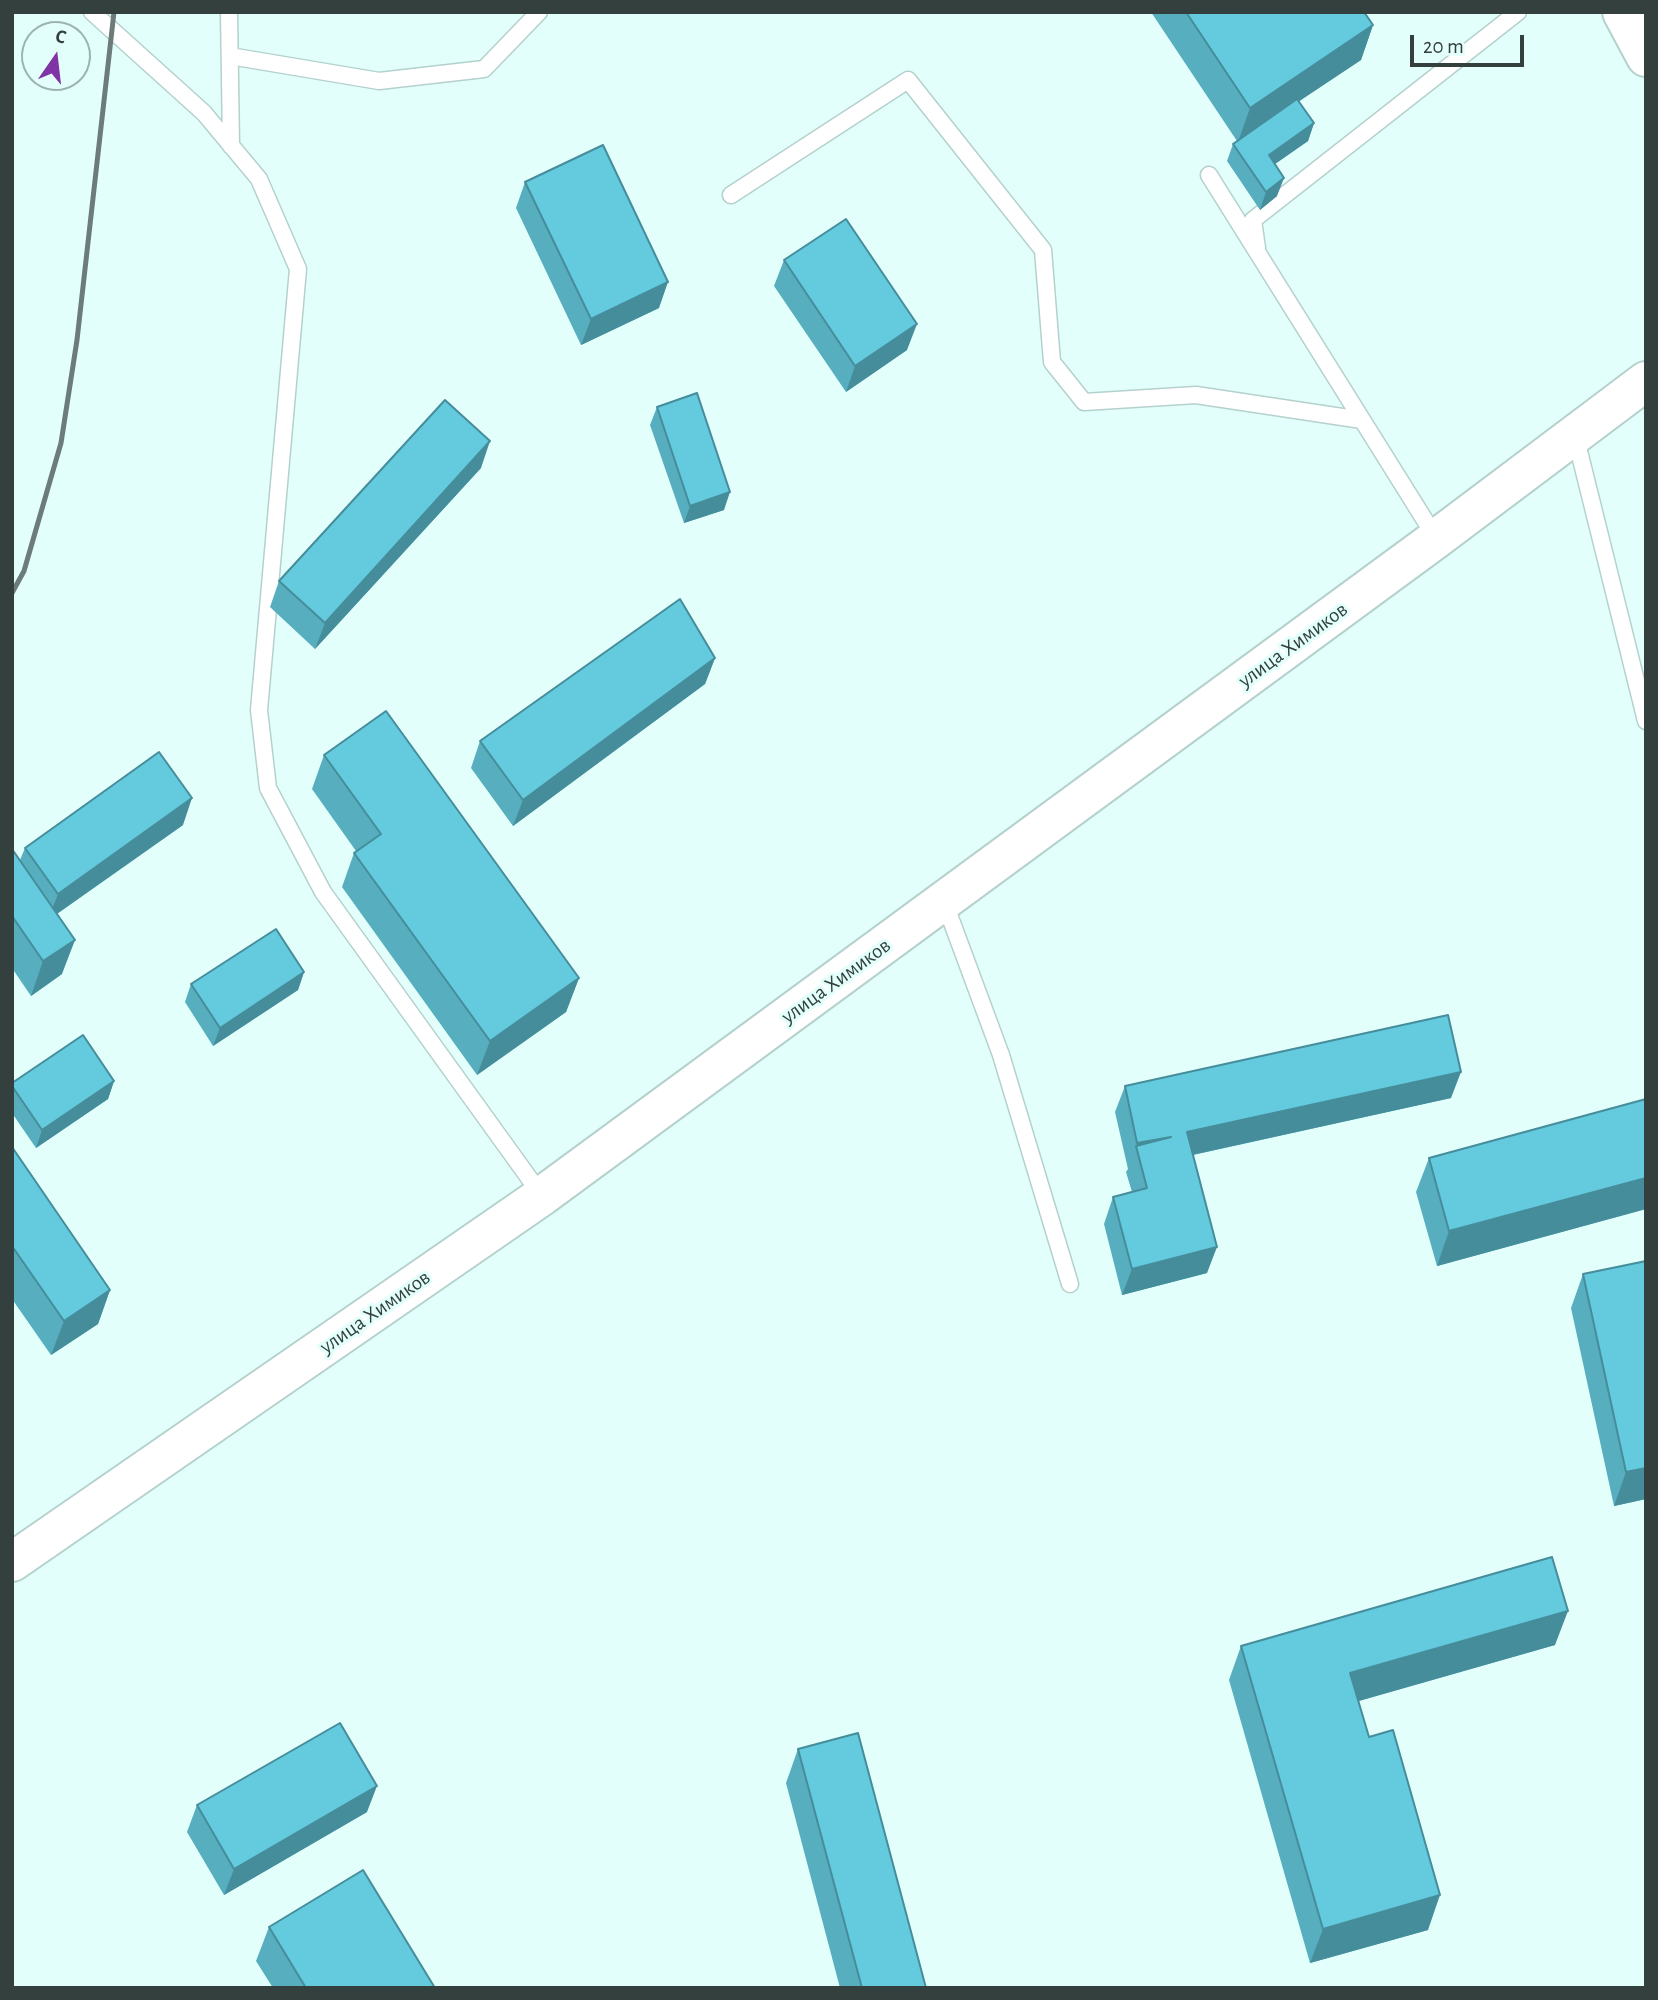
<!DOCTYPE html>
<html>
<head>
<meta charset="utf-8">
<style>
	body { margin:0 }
	#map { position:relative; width:1658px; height:2000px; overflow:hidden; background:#e2fffb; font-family:"Alegreya Sans",sans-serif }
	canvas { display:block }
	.frame { position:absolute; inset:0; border:14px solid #34403e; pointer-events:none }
	.north { position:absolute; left:21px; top:21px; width:70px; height:70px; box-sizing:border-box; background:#e2fffb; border:2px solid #9cb3af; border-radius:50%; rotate:14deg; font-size:19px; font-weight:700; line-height:28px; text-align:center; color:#34403e }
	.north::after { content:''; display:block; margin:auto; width:24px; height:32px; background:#8134a5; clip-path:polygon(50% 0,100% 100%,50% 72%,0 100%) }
	.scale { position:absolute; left:1410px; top:35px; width:114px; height:32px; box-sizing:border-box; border:4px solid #34403e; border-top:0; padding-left:9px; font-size:21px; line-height:24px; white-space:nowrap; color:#34403e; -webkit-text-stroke:5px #e2fffb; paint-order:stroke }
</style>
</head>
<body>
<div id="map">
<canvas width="1658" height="2000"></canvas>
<div class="frame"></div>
<div class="north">С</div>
<div class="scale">20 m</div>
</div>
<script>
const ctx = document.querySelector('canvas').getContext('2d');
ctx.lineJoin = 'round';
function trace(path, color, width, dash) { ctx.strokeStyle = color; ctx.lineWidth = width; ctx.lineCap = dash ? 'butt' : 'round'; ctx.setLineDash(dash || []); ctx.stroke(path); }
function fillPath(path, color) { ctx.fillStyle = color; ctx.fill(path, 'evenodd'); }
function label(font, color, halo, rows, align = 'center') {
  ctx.font = font + ' "Alegreya Sans",sans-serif'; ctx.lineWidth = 6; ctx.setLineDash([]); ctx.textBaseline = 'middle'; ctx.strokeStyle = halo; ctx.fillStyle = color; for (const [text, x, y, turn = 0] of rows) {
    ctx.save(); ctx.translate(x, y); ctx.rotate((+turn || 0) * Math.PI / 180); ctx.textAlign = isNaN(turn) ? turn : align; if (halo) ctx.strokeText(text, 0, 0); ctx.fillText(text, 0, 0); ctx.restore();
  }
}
const service = new Path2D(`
	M92,12L204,113L259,179L298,269L259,710L268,788L323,892L542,1196
	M229,12L231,146
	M230,56L379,81L484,69L539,12
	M1209,175L1436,538
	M731,195L908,80L1043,250L1052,362L1084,402L1196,395L1362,420
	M1257,248L1253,220L1518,12
	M1575,435L1646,721
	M944,901L1001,1055L1070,1284`);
const secondary = new Path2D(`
	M1622,12L1646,57
	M12,1562L542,1196L1436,539L1646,381`);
const rail = new Path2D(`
	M12,593L24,571L61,443L77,340L114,12`);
const wall = new Path2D(`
	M1151,12H1364L1373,25L1361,60L1299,101L1314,123L1308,141L1275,164L1277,196L1260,210L1227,161L1233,144L1237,141Z
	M525,182L659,308L581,345L516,208Z
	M784,260L907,350L846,392L774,286Z
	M657,407L724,510L684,523L650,425Z
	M481,468L315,649L270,607L279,581Z
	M715,658L705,684L513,826L471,768L480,741Z
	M324,755L579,978L566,1012L477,1075L342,887L354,853L356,851L312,789Z
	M183,825L57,914L62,974L31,996L12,968V849L20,860L25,848Z
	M304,972L298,990L213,1046L185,1002L191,984Z
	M114,1081L108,1099L36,1148L12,1113V1083Z
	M1125,1086L1451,1098L1193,1155L1207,1273L1122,1295L1104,1224L1113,1197L1132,1192L1126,1172L1128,1169L1115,1112Z
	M1646,1099V1209L1437,1266L1416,1192L1429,1158Z
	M12,1147L110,1290L98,1324L51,1355L12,1299Z
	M1646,1261V1499L1614,1506L1571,1308L1583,1274Z
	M1555,1645L1358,1701L1428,1930L1310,1963L1229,1680L1241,1646Z
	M798,1749L926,1988H840L786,1783Z
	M197,1805L367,1812L224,1895L187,1832Z
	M269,1927L435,1988H273L256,1961Z`);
const shadedWall = new Path2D(`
	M1373,25L1361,60L1238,142L1250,108Z
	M1314,123L1308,141L1262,173L1269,155Z
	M1284,178L1277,196L1260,210L1266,192Z
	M668,282L659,308L581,345L591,319Z
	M917,324L907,350L846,392L855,366Z
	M490,441L481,468L315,649L325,623Z
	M730,492L724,510L684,523L690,506Z
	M715,658L705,684L513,826L523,800Z
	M192,798L183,825L48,920L58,894Z
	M75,940L62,974L31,996L43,961Z
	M304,972L298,990L213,1046L220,1028Z
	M579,978L566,1012L477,1075L490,1041Z
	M1461,1072L1451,1098L1178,1158L1187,1132Z
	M114,1081L108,1099L36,1148L42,1130Z
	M1171,1137L1136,1146L1137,1143Z
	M1646,1178V1209L1437,1266L1449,1231Z
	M1217,1247L1207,1273L1122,1295L1132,1269Z
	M110,1290L98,1324L51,1355L64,1321Z
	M1646,1468V1499L1614,1506L1626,1472Z
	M1568,1611L1555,1645L1338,1707L1350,1673Z
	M377,1786L367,1812L224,1895L234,1869Z
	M1440,1895L1428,1930L1310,1963L1323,1929Z`);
const building = new Path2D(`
	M1186,12H1364L1373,25L1250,108Z
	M1297,99L1314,123L1269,155L1284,178L1266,192L1233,144Z
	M603,145L668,282L591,319L525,182Z
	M846,219L917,324L855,366L784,260Z
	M697,393L730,492L690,506L657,407Z
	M445,400L490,441L325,623L279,581Z
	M680,599L715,658L523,800L480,741Z
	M386,711L579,978L490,1041L354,853L381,834L324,755Z
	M159,752L192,798L58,894L25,848Z
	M12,849L75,940L43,961L12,916Z
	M276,929L304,972L220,1028L191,984Z
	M1448,1015L1461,1072L1187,1132L1217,1247L1132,1269L1113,1197L1147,1188L1136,1146L1171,1137L1137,1143L1125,1086Z
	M83,1035L114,1081L42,1130L12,1086V1083Z
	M1646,1099V1178L1449,1231L1429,1158Z
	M12,1147L110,1290L64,1321L12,1246Z
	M1646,1261V1468L1626,1472L1583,1274Z
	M1552,1557L1568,1611L1350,1673L1369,1737L1393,1730L1440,1895L1323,1929L1241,1646Z
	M340,1723L377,1786L234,1869L197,1805Z
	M858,1733L926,1988H862L798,1749Z
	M363,1870L435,1988H306L269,1927Z`);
const streetNames = [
	["улица Химиков",1293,645,-36],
	["улица Химиков",836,981,-36],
	["улица Химиков",375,1312,-35]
];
trace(service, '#b5d1cd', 19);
trace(secondary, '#b5d1cd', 42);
trace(service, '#fff', 16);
trace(secondary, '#fff', 38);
trace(rail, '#6b7c7a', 5);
fillPath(wall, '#56aebf');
fillPath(shadedWall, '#468d9b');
fillPath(building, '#64cade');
trace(building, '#468d9b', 2);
label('21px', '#34403e', '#e2fffb', streetNames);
</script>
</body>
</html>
